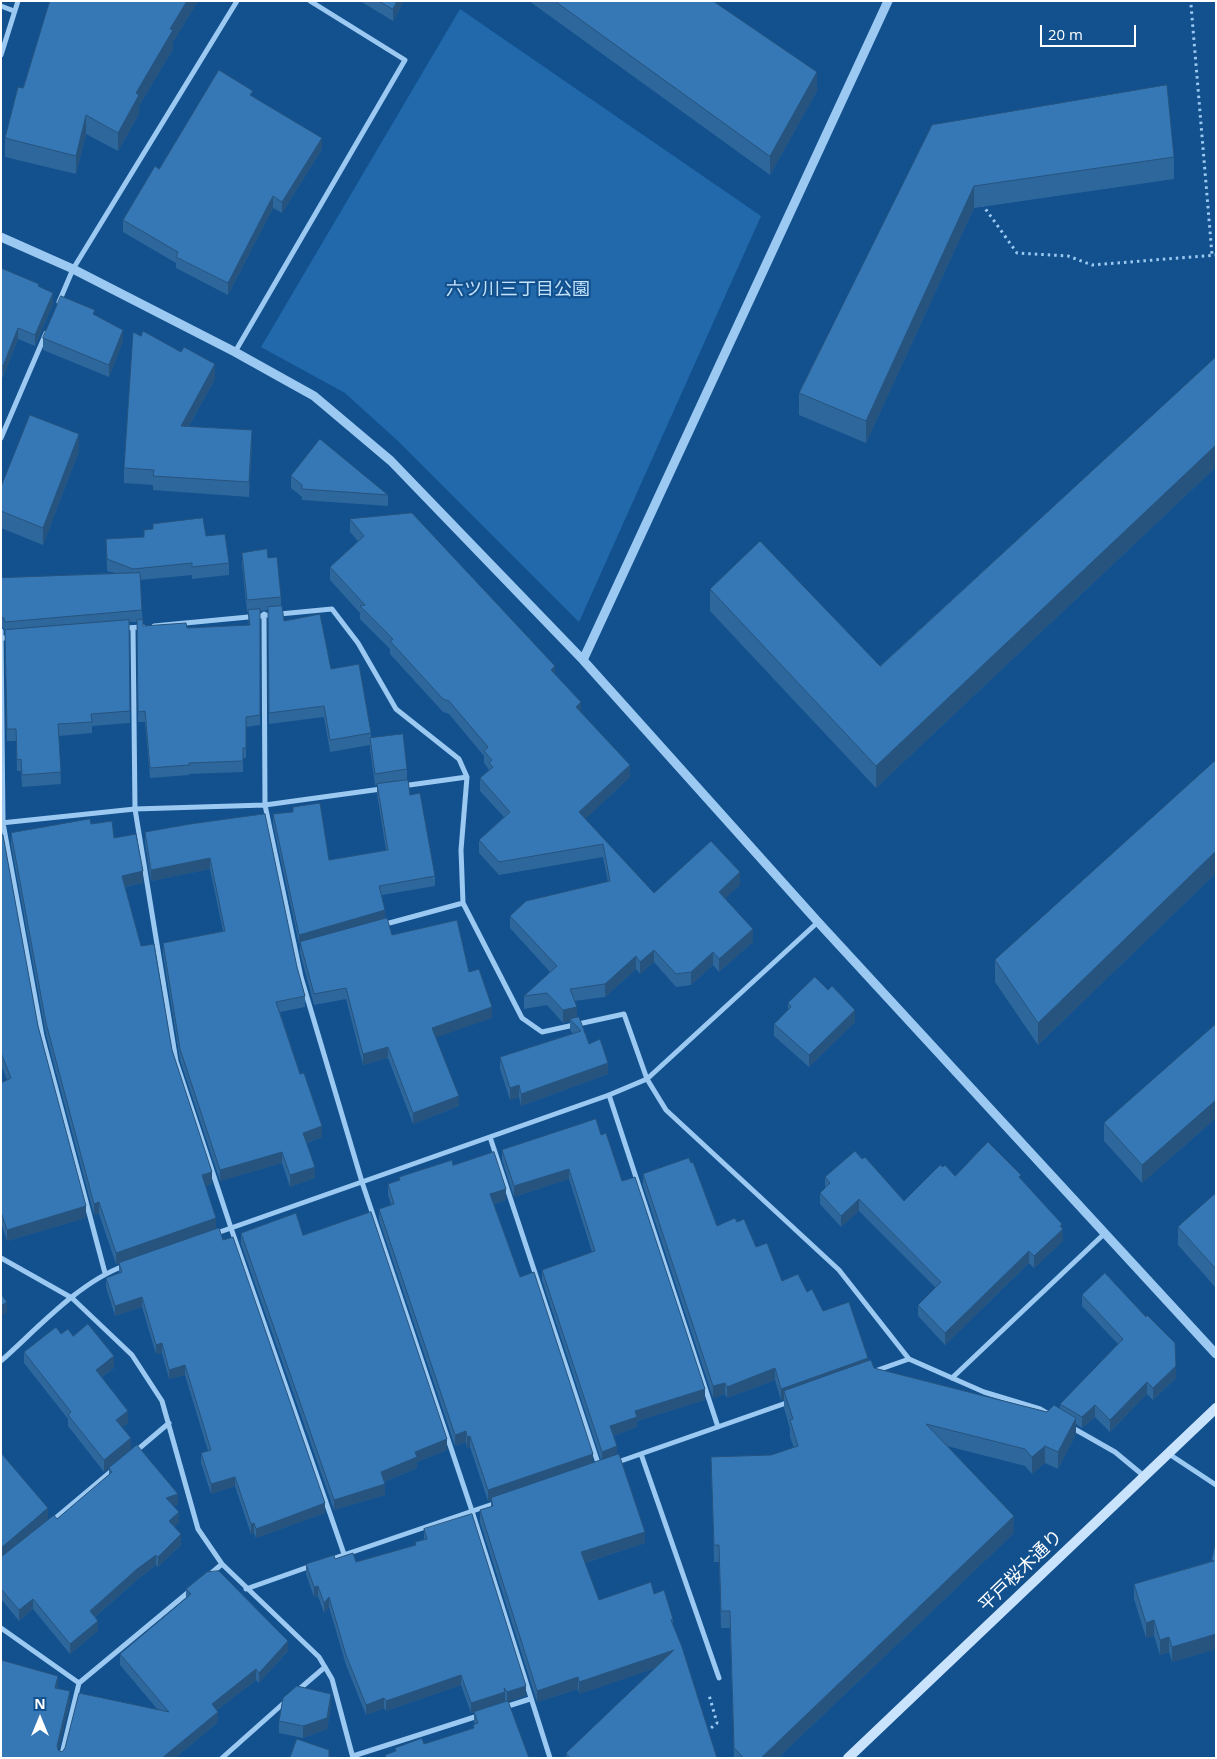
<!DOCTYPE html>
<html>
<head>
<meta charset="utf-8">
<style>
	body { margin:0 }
	#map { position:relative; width:1217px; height:1759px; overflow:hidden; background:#12518e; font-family:"Open Sans",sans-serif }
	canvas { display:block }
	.frame { position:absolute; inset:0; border:2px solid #fff; pointer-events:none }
	.north { position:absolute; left:15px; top:1694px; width:50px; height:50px; -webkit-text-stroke:4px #12518e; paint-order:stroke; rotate:0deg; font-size:14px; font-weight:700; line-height:20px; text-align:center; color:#fff }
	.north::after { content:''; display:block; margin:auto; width:18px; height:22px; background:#fff; clip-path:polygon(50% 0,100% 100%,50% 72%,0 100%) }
	.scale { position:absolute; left:1040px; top:25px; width:96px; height:22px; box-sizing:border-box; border:2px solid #fff; border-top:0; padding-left:6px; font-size:15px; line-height:18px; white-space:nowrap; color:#fff; -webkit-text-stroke:4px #12518e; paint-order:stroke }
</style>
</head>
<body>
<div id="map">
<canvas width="1217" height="1759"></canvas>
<div class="frame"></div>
<div class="north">N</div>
<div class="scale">20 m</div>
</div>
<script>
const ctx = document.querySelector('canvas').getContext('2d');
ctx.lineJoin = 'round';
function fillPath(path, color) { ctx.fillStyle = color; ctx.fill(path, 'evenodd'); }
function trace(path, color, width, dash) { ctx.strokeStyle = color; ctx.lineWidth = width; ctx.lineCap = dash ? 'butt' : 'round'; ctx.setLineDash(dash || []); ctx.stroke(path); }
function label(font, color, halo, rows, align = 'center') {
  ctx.font = font + ' "Open Sans","Noto Sans JP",sans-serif'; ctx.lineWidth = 4.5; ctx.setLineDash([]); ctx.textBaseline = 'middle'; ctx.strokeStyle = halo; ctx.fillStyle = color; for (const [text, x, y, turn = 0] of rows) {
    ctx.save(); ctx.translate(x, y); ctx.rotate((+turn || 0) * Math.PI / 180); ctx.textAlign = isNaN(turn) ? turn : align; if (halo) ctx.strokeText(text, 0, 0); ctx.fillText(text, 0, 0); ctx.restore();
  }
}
const green = new Path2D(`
	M460,9L761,216L579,622L399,442L345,393L261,347Z`);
const path = new Path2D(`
	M1191,5L1212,255
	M982,204L1017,253L1068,256L1092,265L1216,255
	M706,1732L717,1723L709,1695`);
const minor = new Path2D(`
	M1,6L14,11
	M1,55L18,1
	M59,302L73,269L237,1
	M235,352L405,60L310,1
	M1,438L46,333
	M264,614L265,805L301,977L362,1182L472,1511L550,1758
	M154,626L332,609L358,643L396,709L459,759L467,777L461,850L463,903L522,1018L542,1032L624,1014L647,1079L666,1110L839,1270L909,1359L984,1392L1040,1409L1050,1415
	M124,628L143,627
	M133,628L135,809L176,1061L231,1228L344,1554
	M1,631L3,823L42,1036L105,1273
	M1,638H11
	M402,786L467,777
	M1,823L135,809L265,805L381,789
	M382,925L463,903
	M609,1095L718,1427
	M490,1137L599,1466
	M214,1234L609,1095L647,1079L818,922
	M1,1258L72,1298L132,1355L162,1401L198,1529L222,1564L319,1657L332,1679L353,1758
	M1,1361C37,1329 79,1282 124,1266
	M875,1371L909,1359
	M952,1378L1105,1233
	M1071,1427L1115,1452L1144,1476
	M136,1451L169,1423
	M641,1454L719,1678
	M1169,1454L1216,1485
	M615,1463L789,1402
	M51,1522L114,1469
	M329,1560L496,1503
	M209,1575L222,1564
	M246,1589L311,1566
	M1,1628L79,1683
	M297,1691L325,1667
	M505,1707L530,1699
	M353,1756L481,1715
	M61,1758L79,1683L191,1590
	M222,1758L285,1702`);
const tertiary = new Path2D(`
	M1,237L73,269L235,352L314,396L391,461L583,660L818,922L1216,1354
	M583,660L888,1`);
const secondary = new Path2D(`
	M848,1758L1216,1408`);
const wall = new Path2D(`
	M50,1H198L173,42V49L139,106V114L118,151L86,134L76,174L5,157V138L23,88Z
	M360,1H404L393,21Z
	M529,1H713L817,91L770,175Z
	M253,96L322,149L282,213L273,208L228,295L176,268V263L123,232V220L159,169Z
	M932,125L1174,157V179L974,208L866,443L799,415V393Z
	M1,268L39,287L53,304L35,346L18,339L3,377L1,376Z
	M43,338L123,341L109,377L43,350Z
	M1216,357V467L876,788L710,611V589L880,666Z
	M215,379L189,426L252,445L249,497L153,490V485L124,483V468Z
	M79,451L43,545L1,528V487Z
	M291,476L388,495V506L302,500V497L291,488Z
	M350,519L555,674L581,712L630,777L585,819L654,893L740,885L725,898L753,942L719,972L713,965L691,985L676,987L654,962L640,974L636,969L605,997L574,1001L577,1017L589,1044L608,1074L521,1106L519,1097L510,1100L500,1069V1057L573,1034L570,1030V1021L563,1023L547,1005L524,1009V996L550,972L510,928V916L608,882L603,857L499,875L479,853V840L504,817L480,791V778L489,770L484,763V756L449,714L443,712L390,654V649L360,619V613L330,580V567L358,541L350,532Z
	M153,524L206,536L229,563V575L192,579V575L140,580L143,626L187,628L249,625L248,612H247L242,564V553L268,558L281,597V606L284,621L331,669L371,733V738L407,769V780L410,795L435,876V886L382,895L385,918L392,935L469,972L492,1018L436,1037L459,1106L413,1124L388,1058L363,1065L346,999L314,1005L300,953V944H299L273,824V814L293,812V807L329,860L386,850L377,794V785H375L370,749V745L330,752L324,717L269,724L268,610L260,611V725L246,727V758H243V772L189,774V775L150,778L145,722H138L137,622H129L130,723L92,726V733L59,736L61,784L22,787L21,771H17L16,741H7L5,633L4,628H1V578L115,573L107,571L106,539L144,537V530L153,529Z
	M1216,760V873L1038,1045L995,982V960Z
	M91,824L114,838L143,883L125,887L141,946L212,1184L205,1186L216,1229L223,1240L325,1513L256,1538L254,1533L251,1534L235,1486L211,1494L201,1463V1453L208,1451L185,1375L169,1379L162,1353L156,1354L142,1307L115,1316L106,1287V1278L119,1273V1263L116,1264L99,1214L94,1215L46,1035L11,845V833Z
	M190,824L297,967L305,996V1007L280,1012L300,1074L322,1137L307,1143L315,1178L290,1187L282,1163L220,1181L180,1060L163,954V943L223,931L210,869L151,881L145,843V832Z
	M1,835L38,1026L86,1218L7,1241L1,1223V1083L7,1080L1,1065Z
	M828,990L855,1022L809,1067L774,1036V1024L788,1010V1003Z
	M1216,1024V1118L1142,1183L1104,1141V1123Z
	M601,1135L622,1181L705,1400L637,1421V1427L613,1436L617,1455L645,1543L585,1563L599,1600L654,1594L673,1619V1625L717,1758H566V1753L655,1668L579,1694L578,1689L537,1702L480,1522V1510L491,1507V1500L488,1501L470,1447L467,1448L466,1442L455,1446L379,1220V1209L391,1205L388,1195V1184L399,1180V1177L453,1165L506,1200L494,1204L520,1277L593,1463L601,1460L542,1280V1270L592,1252L569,1179L514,1197L502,1160V1150Z
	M943,1167L955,1176L1021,1179L1062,1228L1063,1241L1034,1268L1029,1263L945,1345L918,1316V1305L936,1288L859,1211L841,1227L820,1204V1193L825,1188V1177L904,1201Z
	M643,1174L717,1226L737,1222L782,1281L807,1292L823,1311L874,1368L1047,1412L1060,1409V1404L1118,1344L1082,1306V1295L1176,1378L1153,1400L1147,1394L1110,1432L1095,1417L1082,1428L1076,1424V1434L1058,1469L1045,1463L1032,1474L1025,1466L947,1446L1014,1533L778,1758H734L730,1628H721L719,1562H714L711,1457L771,1455L794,1448L790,1437V1429L784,1408V1399L781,1400L775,1380L727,1398L725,1394L713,1398L643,1185Z
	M1216,1193V1288L1178,1245V1227Z
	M241,1233L303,1235L447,1450L417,1462V1468L384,1482L385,1495L334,1510L241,1244Z
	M61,1334L73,1336L114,1368L102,1377L128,1423L122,1427L131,1449L104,1472L68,1426V1419L24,1363V1352Z
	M1,1453L48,1519L33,1531L57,1519L109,1475V1468L178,1505L173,1506L179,1523L174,1527L181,1545L158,1567L156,1565L137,1580L95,1617L98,1631L70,1654L33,1609L19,1621L1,1599Z
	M424,1529L526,1696L508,1701L529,1758H385V1755L395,1751V1748L424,1744L473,1729V1725L475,1724L474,1722V1712L471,1713L461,1685L386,1711L384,1708L366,1715L346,1665L329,1607L324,1613L318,1596L314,1597L306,1574V1564L335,1559L356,1562L415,1545V1542L424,1539Z
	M1216,1540V1649L1172,1662L1169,1652L1160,1655L1154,1636L1146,1638L1134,1599V1584L1212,1561Z
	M186,1589L288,1651L259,1683L256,1680L217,1710L218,1722L175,1758H1L58,1686V1689L70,1702L58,1750L62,1752L158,1710L120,1665V1654L186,1598Z
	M331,1706L327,1729L303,1738L279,1733V1721Z`);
const shadedWall = new Path2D(`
	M187,1H198L173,42V49L139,106V114L118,151V133L136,93L170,29Z
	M397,1H404L393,21V9Z
	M817,72V91L770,175V156Z
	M86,115V134L76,174V156Z
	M322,138V149L282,213V202Z
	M974,186V208L866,443V421Z
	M273,196V208L228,295V283Z
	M53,293V304L35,346V335Z
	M18,328V339L3,377V366Z
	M123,330V341L109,377V365Z
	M215,364V379L181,440V426Z
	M252,430V445L249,497V482Z
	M79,434V451L43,545V528Z
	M1216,445V467L876,788V766Z
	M555,666V678L551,670Z
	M581,702V714L576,707Z
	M630,765V777L579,825V812Z
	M1216,851V873L1038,1045V1023Z
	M210,858V869L151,881V870Z
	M143,871V883L122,887V876Z
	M740,872V885L719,904V892Z
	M385,910V920L299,944V935Z
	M753,929V942L719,972V959Z
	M654,950V962L640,974V962Z
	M713,952V965L691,985V972Z
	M636,956V969L605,997V984Z
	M492,1007V1018L432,1039V1028Z
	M577,1007V1020L570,1019V1021L563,1023V1010Z
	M855,1010V1022L809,1067V1055Z
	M388,1047V1058L363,1065V1054Z
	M608,1063V1074L521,1106V1094Z
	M519,1085V1097L510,1100V1088Z
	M459,1096V1106L413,1124V1113Z
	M1216,1100V1118L1142,1183V1165Z
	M322,1126V1137L303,1144V1133Z
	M282,1152V1163L220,1181V1170Z
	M315,1167V1178L290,1187V1175Z
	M569,1169V1179L514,1197V1186Z
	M212,1172V1184L202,1187V1175Z
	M506,1189V1200L490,1205V1194Z
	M859,1199V1211L841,1227V1216Z
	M99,1202V1214L94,1215V1204Z
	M86,1206V1218L7,1241V1230Z
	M216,1218V1229L116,1264V1253Z
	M1062,1224V1231L1063,1229V1241L1034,1268V1256Z
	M1029,1251V1263L945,1345V1333Z
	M142,1297V1307L115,1316V1306Z
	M7,1302V1312L1,1316V1306Z
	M162,1343V1353L156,1354V1345Z
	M114,1356V1368L96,1381V1370Z
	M868,1358V1369L784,1391V1399L781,1400V1389Z
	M185,1365V1375L169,1379V1370Z
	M1176,1366V1378L1153,1400V1388Z
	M775,1368V1380L727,1398V1387Z
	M1147,1382V1394L1110,1432V1420Z
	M725,1383V1394L713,1398V1386Z
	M705,1389V1400L637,1421V1427L610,1437V1426L635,1411Z
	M1095,1405V1417L1082,1428V1417Z
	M128,1411V1423L116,1432V1420Z
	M1076,1418V1434L1058,1469V1452Z
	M466,1431V1442L455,1446V1435Z
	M470,1436V1447L467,1448V1437Z
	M131,1438V1449L104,1472V1460Z
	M447,1439V1450L417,1462V1468L381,1483V1472L415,1452Z
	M617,1446V1457L602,1462V1452Z
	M1045,1446V1463L1032,1474V1457Z
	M593,1454V1465L491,1498V1500L488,1501V1490Z
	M235,1477V1486L211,1494V1484Z
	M385,1484V1495L334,1510V1500Z
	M178,1494V1505L166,1509V1498Z
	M325,1503V1513L256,1538V1529Z
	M48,1508V1519L1,1558V1548Z
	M179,1512V1523L169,1532V1521Z
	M1014,1516V1533L778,1758H761Z
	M254,1523V1533L251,1534V1524Z
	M645,1532V1543L581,1564V1552Z
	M181,1534V1545L158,1567V1557Z
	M156,1555V1565L137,1580L90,1621V1611L137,1569Z
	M318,1586V1596L314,1597V1587Z
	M329,1597V1607L324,1613V1603Z
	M33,1599V1609L19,1621V1610Z
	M1154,1620V1636L1146,1638V1623Z
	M98,1621V1631L70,1654V1644Z
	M1216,1634V1649L1172,1662V1647Z
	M1169,1637V1652L1160,1655V1640Z
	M288,1641V1651L259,1683V1673Z
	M674,1650V1662L579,1694V1682Z
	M256,1669V1680L212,1714V1704Z
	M461,1675V1685L386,1711V1701Z
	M58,1676V1686L55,1699V1688Z
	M578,1677V1689L537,1702V1691Z
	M526,1686V1696L507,1702V1692Z
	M70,1691V1702L57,1757V1746Z
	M505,1692V1702L471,1713V1703Z
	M331,1694V1706L327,1729L303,1738V1726Z
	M384,1698V1708L366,1715V1705Z
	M218,1712V1722L175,1758H162Z`);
const building = new Path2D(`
	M50,1H187L170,29L173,30L136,93L139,95L118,133L86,115L76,156L5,138L18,87L23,88Z
	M379,1H397L393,9Z
	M555,1H713L817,72L770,156Z
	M219,70L253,91L250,95L322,138L282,202L273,196L228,283L176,257L178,252L123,220L155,166L159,169Z
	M1167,85L1174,157L974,186L866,421L799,393L932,125Z
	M1,268L39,284L38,286L53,293L35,335L18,328L3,366L1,365Z
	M61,296L95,310L93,314L123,330L109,365L43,338Z
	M143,331L181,352L184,347L215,364L181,426L252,430L249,482L153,476L154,470L124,468L133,332L141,336Z
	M1216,357V445L876,766L710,589L760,541L880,666Z
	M30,415L79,434L43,528L1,511V487Z
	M320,439L388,495L302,489V485L291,476Z
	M412,513L555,666L551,670L581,702L576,707L630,765L579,812L654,893L711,841L740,872L719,892L753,929L719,959L713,952L691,972L676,974L654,950L640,962L636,956L605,984L570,989L577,1007L563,1010L547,993L524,996L557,966L510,916L526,901L610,881L603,844L499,862L479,840L510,812L480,778L493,767L489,763L492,760L484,751L488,747L449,701L443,699L390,641L393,639L360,606L365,605L330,567L364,536L350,519Z
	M203,518L206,536L225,534L229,563L192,567V563L133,569L107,559L106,539L144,537V530L153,529V524Z
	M267,549L268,558L277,557L281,597L247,600L242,553Z
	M140,573L142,610L5,622L4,618L1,617V578Z
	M282,606L284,621L320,614L331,669L359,664L371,733L330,740L324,706L269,713L268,607Z
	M260,609V715L246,717V748H243V761L189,763V765L150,768L145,711L138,712L137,620L143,619V626L186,623L187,628L250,625L248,610Z
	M129,620L130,711L91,714L92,722L58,724L61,772L22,775L21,759L17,760L16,729H7L5,630Z
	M403,734L407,769L375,774L370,738Z
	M1216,760V851L1038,1023L995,960Z
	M408,780L410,795L420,793L435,876L379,886L385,910L299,935L273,814L293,812V807L320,803L329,860L388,850L377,784Z
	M265,814L297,967L305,996L276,1002L300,1074L304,1073L322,1126L303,1133L315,1167L290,1175L282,1152L220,1170L180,1049L163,943L225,931L210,858L151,870L145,832L190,824Z
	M90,819L91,824L112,821L114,838L136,834L143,871L122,876L141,946L154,944L172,1050L212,1172L202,1175L216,1218L116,1253L99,1202L94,1204L46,1023L11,833Z
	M1,835H3L38,1026L86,1206L7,1230L1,1212V1083L11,1078L1,1053Z
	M387,918L392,935L457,920L469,972L479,969L492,1007L432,1028L459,1096L413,1113L388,1047L363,1054L346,988L314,994L300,942Z
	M815,977L828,990L832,986L855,1010L809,1055L774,1024L791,1007L788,1003Z
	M579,1017L589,1044L600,1039L608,1063L521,1094L519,1085L510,1088L500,1057L581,1031L570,1019Z
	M1216,1024V1100L1142,1165L1104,1123Z
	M596,1119L601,1135L606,1133L622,1181L635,1177L705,1389L635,1411L637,1417L610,1426L617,1446L602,1452L542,1270L595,1251L569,1169L514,1186L502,1150Z
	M988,1142L1021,1175L1019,1177L1062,1224L1060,1226L1063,1229L1034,1256L1029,1251L945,1333L918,1305L941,1282L859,1199L841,1216L820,1193L830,1183L825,1177L855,1151L862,1159L865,1157L904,1201L940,1165L943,1167L945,1165L955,1176Z
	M494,1152L506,1189L490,1194L520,1277L534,1272L593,1454L488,1490L470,1436L467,1437L466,1431L455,1435L379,1209L394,1204L388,1184L400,1180L399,1177L452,1160L453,1165Z
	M689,1158L691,1163L693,1162L717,1226L735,1218L737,1222L744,1219L756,1247L767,1243L782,1281L798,1274L807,1292L812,1289L823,1311L849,1302L868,1358L781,1389L775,1368L727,1387L725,1383L713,1386L643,1174Z
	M1216,1193V1269L1178,1227Z
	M371,1212L447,1439L415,1452L417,1457L381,1472L385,1484L334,1500L241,1233L296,1213L303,1235Z
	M219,1228L223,1240L233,1237L325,1503L256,1529L254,1523L251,1524L235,1477L211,1484L201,1453L211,1450L185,1365L169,1370L162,1343L156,1345L142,1297L115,1306L106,1278L122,1272L119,1263Z
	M1105,1273L1146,1317L1147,1315L1175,1343L1176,1366L1153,1388L1147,1382L1110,1420L1095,1405L1082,1417L1060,1404L1123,1339L1082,1295Z
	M1,1294L7,1302L1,1306Z
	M88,1324L114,1356L96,1370L128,1411L116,1420L131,1438L104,1460L68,1415L71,1412L24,1352L56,1327L61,1334L68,1329L73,1336Z
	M871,1360L874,1368L1047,1412L1054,1405L1076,1418L1058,1452L1045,1446L1032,1457L1025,1449L926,1424L1014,1516L761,1758H744L734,1748L730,1611H721L719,1545H714L711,1457L771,1455L798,1446L790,1420L793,1419L784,1391Z
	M137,1445L178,1494L166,1498L179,1512L169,1521L181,1534L158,1557L156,1555L137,1569L90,1611L98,1621L70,1644L33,1599L19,1610L1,1589V1557L54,1515L57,1519L112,1472L109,1468Z
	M1,1453L48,1508L1,1548Z
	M619,1454L645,1532L581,1552L599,1600L651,1582L654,1594L664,1590L673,1619L671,1620L682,1647L717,1758H570L566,1753L674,1650L579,1682L578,1677L537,1691L480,1510L493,1506L491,1498Z
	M472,1514L526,1686L507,1692L504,1688L505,1692L471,1703L461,1675L386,1701L384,1698L366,1705L346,1655L329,1597L324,1603L318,1586L314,1587L306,1564L334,1555L335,1559L353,1553L356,1562L416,1545L415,1542L427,1539L424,1529Z
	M1216,1540V1634L1172,1647L1169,1637L1160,1640L1154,1620L1146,1623L1134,1584L1214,1561L1212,1560Z
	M219,1571L288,1641L259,1673L256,1669L212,1704L218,1712L162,1758H1V1660L58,1676L55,1688L70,1691L57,1746L58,1750L62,1752L65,1748L79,1693L169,1712L120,1654L191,1594L186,1589L207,1572Z
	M297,1686L331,1694L327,1718L303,1726L279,1721L283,1698Z
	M508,1701L529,1758H386L385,1755L396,1751L395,1748L422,1738L424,1744L474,1728L473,1725L478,1723L474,1712Z
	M297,1739L329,1750V1758H290Z`);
const parkNames = [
	["六ツ川三丁目公園",518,290]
];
const streetNames = [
	["平戸桜木通り",1021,1571,-44]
];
fillPath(green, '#2169ab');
trace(path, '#9cc9f1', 3, [2.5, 4]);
trace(minor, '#9cc9f1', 5);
trace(tertiary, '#9cc9f1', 9);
trace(secondary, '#cae3fc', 10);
fillPath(wall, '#2e679c');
fillPath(shadedWall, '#26547f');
fillPath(building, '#3678b5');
trace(building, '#26547f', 1);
label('18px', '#c2e1fc', '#12518e', parkNames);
label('18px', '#fff', '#12518e', streetNames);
</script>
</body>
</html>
